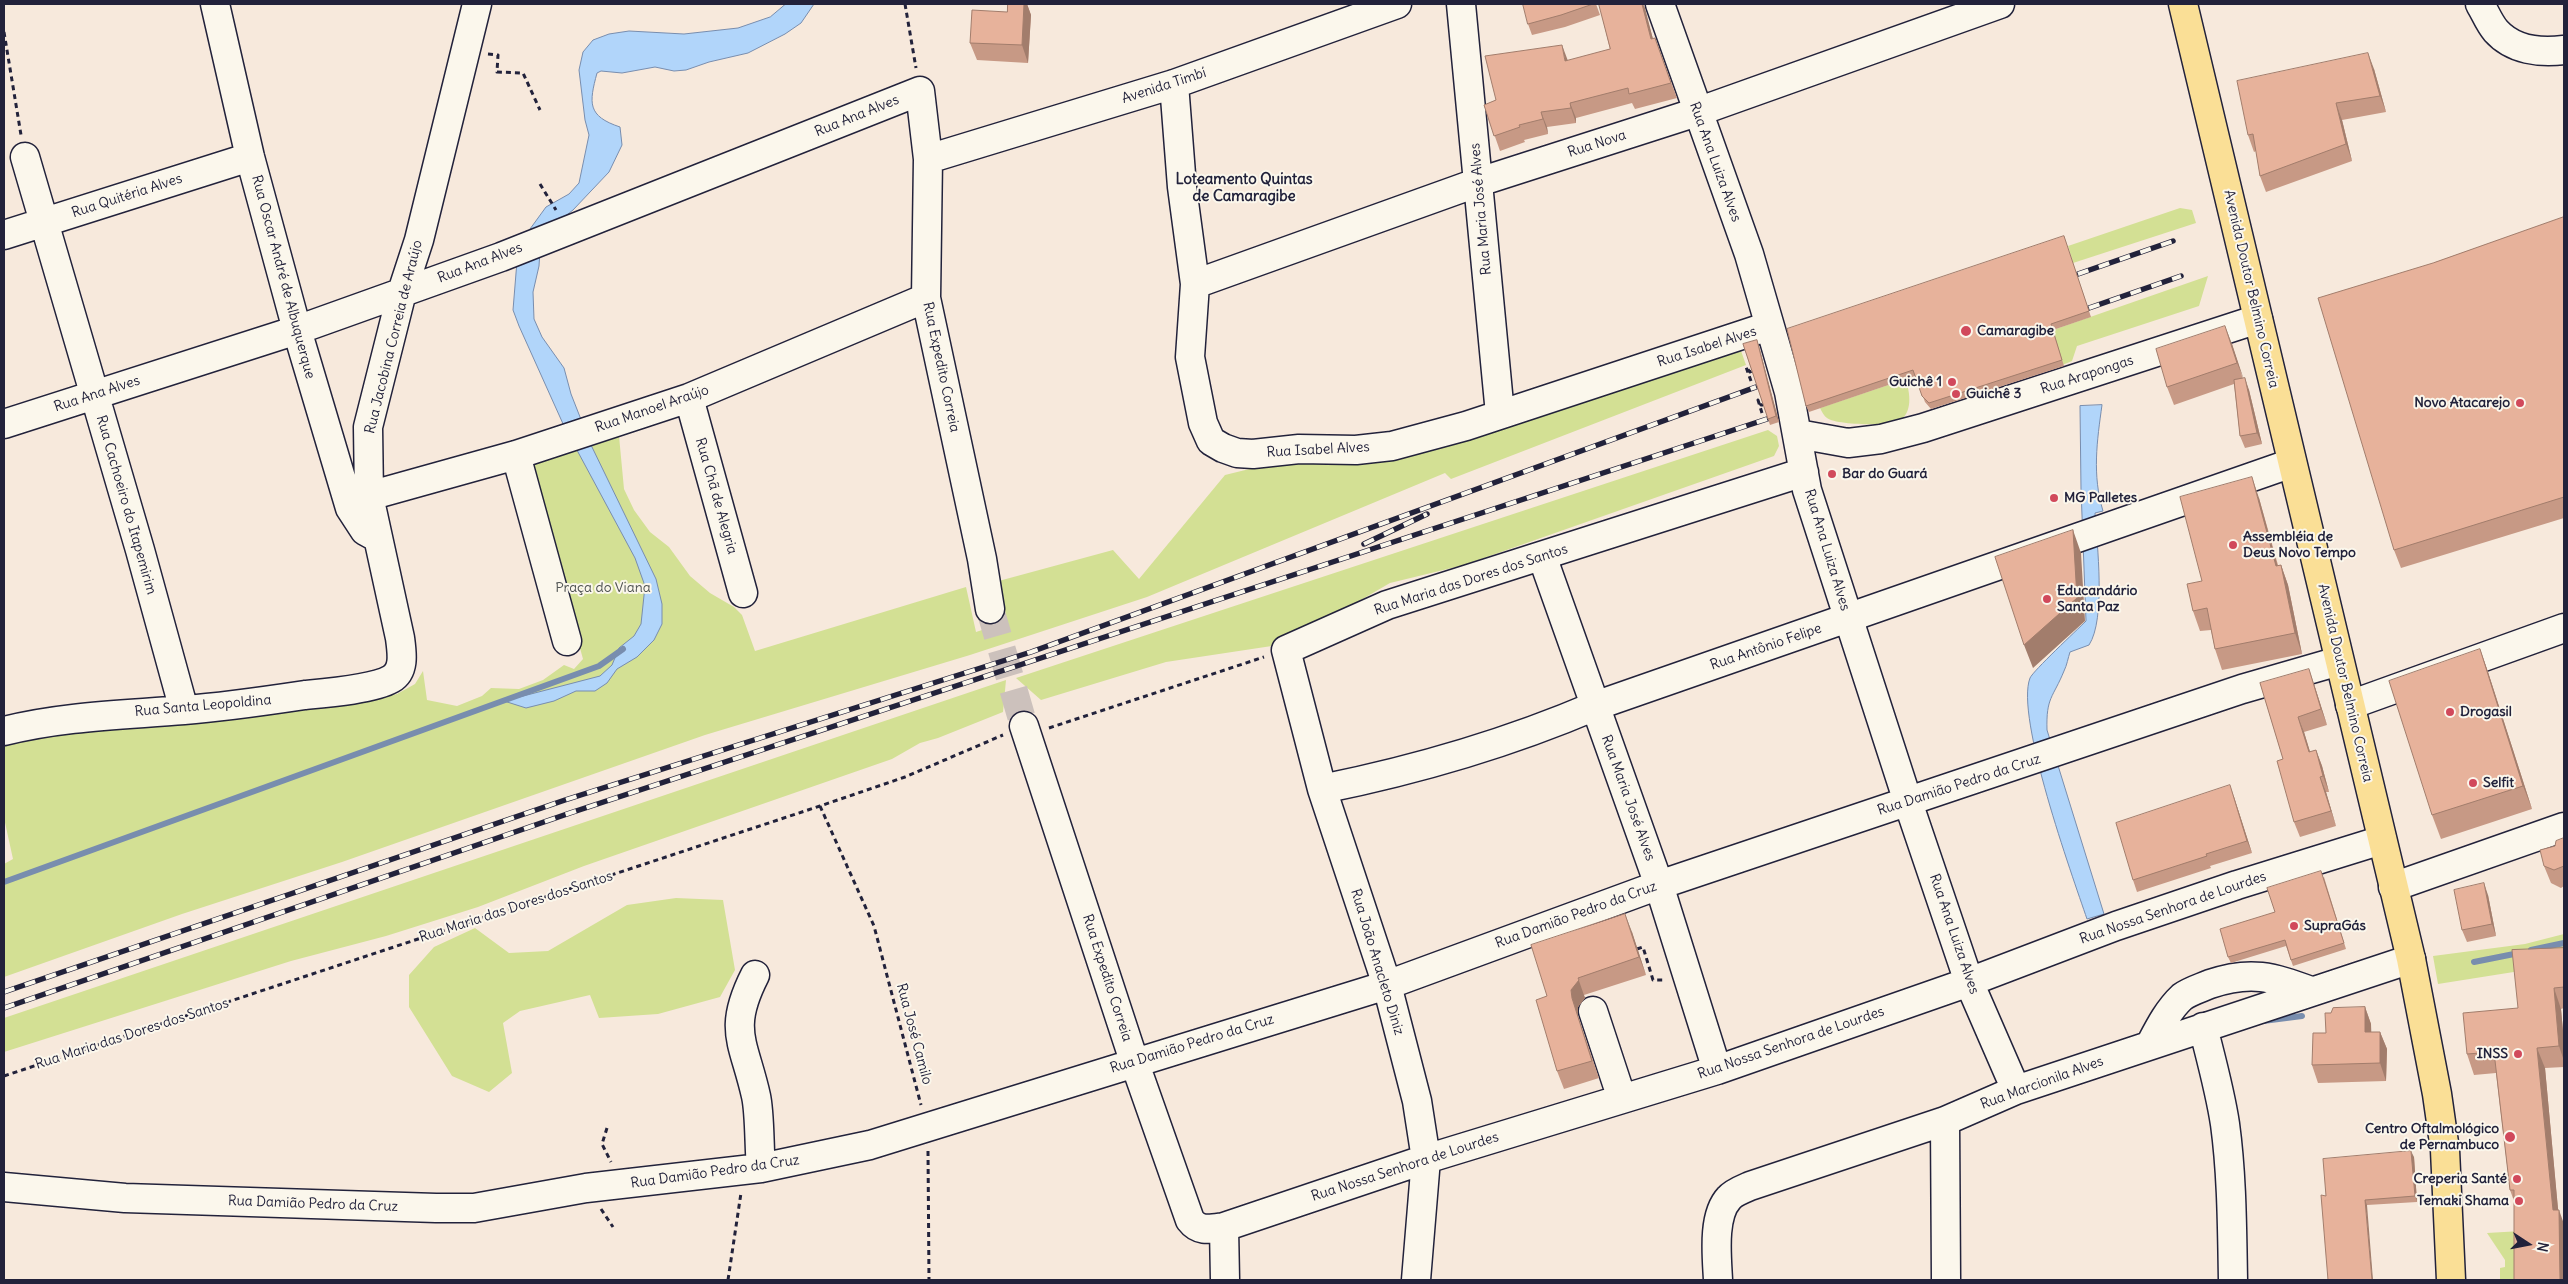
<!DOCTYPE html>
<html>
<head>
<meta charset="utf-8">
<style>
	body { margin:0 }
	#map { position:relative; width:2568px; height:1284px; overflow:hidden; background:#f7e9dc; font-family:Delius,sans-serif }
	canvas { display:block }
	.frame { position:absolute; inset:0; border:5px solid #22223b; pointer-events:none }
	.north { position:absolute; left:2503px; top:1219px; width:50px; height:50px; -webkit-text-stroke:4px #fbf7ec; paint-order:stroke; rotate:101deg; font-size:14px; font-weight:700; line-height:20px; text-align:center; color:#22223b }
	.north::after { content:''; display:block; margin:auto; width:18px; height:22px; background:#22223b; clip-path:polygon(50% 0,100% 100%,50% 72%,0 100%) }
</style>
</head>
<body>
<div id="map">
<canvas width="2568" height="1284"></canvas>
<div class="frame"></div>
<div class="north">N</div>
</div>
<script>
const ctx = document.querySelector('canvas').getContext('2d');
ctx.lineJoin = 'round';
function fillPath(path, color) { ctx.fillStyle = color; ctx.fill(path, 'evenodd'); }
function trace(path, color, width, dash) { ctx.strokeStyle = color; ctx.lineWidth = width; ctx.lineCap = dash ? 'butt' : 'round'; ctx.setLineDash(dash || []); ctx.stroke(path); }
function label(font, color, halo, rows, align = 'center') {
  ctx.font = font + ' Delius,sans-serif'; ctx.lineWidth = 4; ctx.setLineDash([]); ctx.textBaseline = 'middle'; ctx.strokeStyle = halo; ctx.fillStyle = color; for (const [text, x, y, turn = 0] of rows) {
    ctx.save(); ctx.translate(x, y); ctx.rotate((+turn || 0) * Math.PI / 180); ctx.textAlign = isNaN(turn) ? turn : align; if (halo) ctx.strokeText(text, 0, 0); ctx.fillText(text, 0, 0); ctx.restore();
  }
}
const green = new Path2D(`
	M2180,208L2192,210L2196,223L2073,263L2068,246Z
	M2208,276L2199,306L2077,346L2072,361L2060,366L2050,331Z
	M1740,348L1746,365L1451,479L1445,473L1147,597L970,655L705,735L342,862L182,914L4,977V864L13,859L4,818V744L51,734L325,707L397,694L415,684L423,671L427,700L457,706L482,696L491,688L519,689L543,680L564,665L574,669L583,659L529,465L619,436L624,489L634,510L650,532L669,547L690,576L710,593L734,607L742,615L755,651L966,587L976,632L1003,623L995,582L1113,550L1139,579L1225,475Z
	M1906,379C1910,395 1913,411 1899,422C1887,426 1836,425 1827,418C1824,416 1822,412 1820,408Z
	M1768,430L1777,436L1779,446L1774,456L1464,565L1390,583L1285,644L1166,662L1041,700L1016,678Z
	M1006,680L1003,712L938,738L920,743L892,759L584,866L478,907L386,936L291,961L4,1052V1018Z
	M676,898L723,900L735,970L720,997L658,1014L599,1018L590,995L520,1011L503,1023L512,1073L489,1092L452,1076L409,1007V975L434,947L475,928L509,953L548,951L627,905Z
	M2564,934V969L2520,971L2438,984L2433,956L2525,944Z
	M2521,1231V1280H2500V1268L2505,1267V1260L2487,1233Z`);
const water = new Path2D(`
	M786,4H814L801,23L785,34L748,53L709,62L686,70L674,71L655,67L622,73L601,71L597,73C589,103 587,116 620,127L622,145L609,172L573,210L541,235L539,266L533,292L534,319L542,337L564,368L571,394L591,445L656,579L662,604V624L654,640L637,657L617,669L607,683L595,691H576L554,701L526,708L504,701L600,676L612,665L619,648L634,636L641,624L645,586L635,558L564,426L519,326L513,310L517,261L530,229L546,207L569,194L579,183L589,135L585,120L579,70L583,52L593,40L609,34L629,31L684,34L738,28L770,17Z
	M2102,405C2097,441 2092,475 2103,511L2095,513C2097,544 2106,619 2089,645L2070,652C2068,658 2067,665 2064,671C2053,698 2046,697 2047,730L2104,914L2087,919C2072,875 2015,717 2030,678C2033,671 2077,630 2086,621L2081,489L2080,406Z`);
const stream = new Path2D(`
	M4,882L599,666L623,649
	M2531,950L2564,943
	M2474,962L2519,953
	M2263,1021L2302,1016`);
const minorTunnel = new Path2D(`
	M990,609L1024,726`);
const path = new Path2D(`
	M905,4L916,68
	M4,32L21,135
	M488,54L498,55L497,72L523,73L540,110
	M540,184L556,210
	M1751,381L1746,367L1750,372L1752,371
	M1762,413L1758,400L1761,405H1763
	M1049,728L1264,657
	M820,806L874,926L921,1105
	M1637,949L1643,947L1653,980H1664
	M4,1076L820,806L905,777L1003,735
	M607,1128L602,1144L611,1162
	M928,1151L929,1280
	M601,1209L613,1227
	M728,1280L741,1193`);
const minor = new Path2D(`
	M215,4L250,157L297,330L350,508L365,531L376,537
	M1461,4L1500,414
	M1660,4L1749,254L1789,392L1807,490L1908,802L1969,982L2016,1090
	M2480,4C2485,12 2489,23 2496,31C2513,50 2540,53 2564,50
	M1174,84L1182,187L1195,284L1190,357L1203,423L1211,441L1223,448L1237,453L1253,454L1299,449L1356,450L1392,446L1466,426L1769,326
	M25,157L140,550L184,710
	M928,159L1174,84L1397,4
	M4,235L250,157
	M1195,284L1479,182L1697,112L2000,4
	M689,398L743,593
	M4,424L297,330L501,257L920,91L928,159L926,298L982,559L990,609
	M1798,434L1848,443L1881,439L1923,428L2258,319
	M516,455L567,641
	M369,496L516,455L689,398L926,298
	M1542,556L1659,885L1717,1070
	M2350,705L2564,628
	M1024,726L1134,1061L1190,1220C1199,1232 1210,1229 1224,1227L1426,1159L1717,1070L1969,982L2116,926L2237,885L2382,840
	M4,731C63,716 124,715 184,710C225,707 265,701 305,695C326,693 374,689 391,679C405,671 402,653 400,638L369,496L368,427L402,292L419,240L477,4
	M1322,789C1416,770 1506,744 1595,706L2292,463
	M2393,887L2564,827
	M755,975C727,1030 744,1042 756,1096C760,1114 759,1147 761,1168
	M1593,1011L1622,1099
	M2203,1027C2211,1059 2220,1091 2225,1124C2232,1175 2232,1228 2233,1280
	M2150,1045C2159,1028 2168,1010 2182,997C2190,991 2201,988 2210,984C2251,970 2272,977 2311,991
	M1945,1121L1946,1280
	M4,1187L125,1198L436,1208H474L586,1188L761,1168L870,1145L1387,985L1659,885L2242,689L2339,661
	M1224,1227L1225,1280
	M1416,1280L1426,1159L1417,1101L1387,985L1322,789L1286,650L1387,605L1804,472
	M1718,1280C1717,1258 1712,1216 1729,1198C1733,1193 1743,1189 1750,1186L1945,1121L2016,1090L2411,959`);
const major = new Path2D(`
	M2183,4L2411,959L2437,1094L2445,1150L2451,1280`);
const rail = new Path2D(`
	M2078,274L2173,241
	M2089,308L2181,276
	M1364,544L1427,514
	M4,992L565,800L1031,652L1756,387
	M4,1008L570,813L1767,419`);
const wall = new Path2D(`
	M1008,4H1027L1031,15L1028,63L977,60L970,43L1007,12Z
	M1523,4H1596L1600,15L1565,27L1532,35L1528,24Z
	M1599,4H1643L1653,39L1655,38L1677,98L1635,109L1632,103L1576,118V123L1547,127L1548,134L1524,140L1525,142L1500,151L1484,105L1496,100L1610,49Z
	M2374,69L2386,112L2342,120L2352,161L2266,192L2260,176L2256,151L2254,152L2248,135Z
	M2564,217V518L2401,568L2394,550L2433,263Z
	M2064,236L2091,317L2053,330L2064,366L1931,409L1925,402L1915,376L1809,412L1806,406Z
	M1757,340L1779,422L1770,425L1743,344Z
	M2232,344L2243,379L2249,390L2262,444L2245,448L2240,436L2234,384L2174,405L2167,387Z
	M2259,498L2278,565H2281L2288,585L2302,654L2222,670L2215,649L2211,630L2200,631L2193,611L2202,581Z
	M2480,649L2488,672L2532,809L2441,839L2432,815Z
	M2260,683L2314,684L2327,725L2304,732L2310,752L2316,750L2322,766L2329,792H2326L2336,826L2300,837L2294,822L2283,759Z
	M2234,797L2252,853L2210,866L2211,868L2137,892L2133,880Z
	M2564,838V886L2561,888L2551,883L2544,866L2555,846Z
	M2324,877L2346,949L2293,966L2286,946L2231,963L2228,957L2275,912Z
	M2488,895L2496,936L2467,942L2462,930Z
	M1632,932L1646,975L1584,995L1585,998L1578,1007V1016L1599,1078L1564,1089L1557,1071L1547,996Z
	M2564,948V1008L2561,1009L2564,1042V1067L2545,1068L2558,1210L2514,1201L2510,1190L2496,1073L2474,1075L2467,1054L2518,1008Z
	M2365,1007L2371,1024V1032H2380L2387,1049L2386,1081L2318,1083L2312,1065L2326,1033L2331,1013Z
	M2414,1157L2417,1202L2367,1205L2326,1196Z`);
const shadedWall = new Path2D(`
	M1024,4H1027L1031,15L1028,63L1022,45Z
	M1642,4H1643L1645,8L1657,55L1651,39Z
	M1562,45L1568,61H1565Z
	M2368,53L2374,69L2386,112L2380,96Z
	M1570,103L1576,118V123L1571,108Z
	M2336,103L2342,120L2352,161L2346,144Z
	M1541,112L1547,127L1548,134L1543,119Z
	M2225,326L2232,344L2244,380L2237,363Z
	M1757,340L1759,346L1779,422L1776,416Z
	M2245,378L2249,390L2262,444L2257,433Z
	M2252,477L2259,498L2283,586L2276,566Z
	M2073,530L2081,553L2085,621L2033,668L2024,645Z
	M2281,565L2288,585L2302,654L2295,633Z
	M2480,649L2488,672L2532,809L2523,786Z
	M2309,669L2314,684L2327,725L2321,709Z
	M2298,717L2304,732L2315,768L2309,752Z
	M2316,750L2322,766L2329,792L2323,776Z
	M2320,777L2326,792L2336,826L2331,811Z
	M2230,785L2234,797L2252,853L2247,841Z
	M2484,883L2488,895L2496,936L2492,924Z
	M1625,914L1632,932L1646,975L1639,957Z
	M1578,978L1585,998L1578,1007V1016L1599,1078L1572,998L1571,990Z
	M2554,988L2561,1009L2564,1042V1061L2559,1046Z
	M2365,1007L2371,1024L2372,1050L2365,1032Z
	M2380,1032L2387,1049L2386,1081L2380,1063Z
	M2537,1048L2545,1068L2559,1219V1210L2564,1224V1280H2560Z
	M2411,1151L2414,1157L2417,1202L2415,1196Z
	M2365,1200L2367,1205L2373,1280H2372Z`);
const building = new Path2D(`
	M1008,4H1024L1022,45L970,43L972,10L1007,12Z
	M1523,4H1593L1561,15L1528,24Z
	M1599,4H1642L1651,39L1655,38L1671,83L1629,94L1628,88L1570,103L1571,108L1541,112L1543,119L1519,125L1520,127L1494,136L1484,105L1496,100L1485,56L1562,45L1565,61L1610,49Z
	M2368,53L2380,96L2336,103L2346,144L2260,176L2253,134L2248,135L2237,81Z
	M2564,217V499V497L2394,550L2318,298L2433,263Z
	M2064,236L2089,311L2051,324L2062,360L1929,403L1922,396L1913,370L1806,406L1787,329Z
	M2225,326L2237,363L2167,387L2156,349Z
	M1757,340L1776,416L1768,419L1743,344Z
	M2245,378L2257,433L2240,436L2234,380Z
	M2252,477L2276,566L2281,565L2295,633L2215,649L2207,608L2193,611L2187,584L2202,581L2180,497Z
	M2073,530L2077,598L2024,645L1995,557Z
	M2480,649L2523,786L2432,815L2389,681Z
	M2309,669L2321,709L2298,717L2309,752L2316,750L2323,776L2320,777L2331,811L2294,822L2277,761L2283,759L2260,683Z
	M2230,785L2247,841L2206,854L2207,856L2133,880L2116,823Z
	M2564,838V866L2554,870L2544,866L2540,850L2555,846L2556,841Z
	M2321,871L2344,943L2291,960L2285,940L2228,957L2220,929L2275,912L2267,888Z
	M2484,883L2492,924L2462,930L2454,890Z
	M1625,914L1639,957L1578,978L1579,980L1571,990L1572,998L1592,1061L1557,1071L1536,1000L1547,996L1531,945Z
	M2564,948V987L2554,988L2559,1046L2537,1048L2553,1210H2559L2560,1280H2514V1190H2510L2494,1052L2467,1054L2463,1013L2518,1008L2512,950Z
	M2365,1007V1032H2380V1063L2312,1065L2313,1033H2326L2325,1013H2331L2333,1008Z
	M2411,1151L2415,1196L2365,1200L2372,1280H2328L2321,1195L2326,1196L2323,1159Z`);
const markers = [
	[1966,331,6,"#d1495b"],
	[1952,382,5,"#d1495b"],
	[1956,394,5,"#d1495b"],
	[2520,403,5,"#d1495b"],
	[1832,474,5,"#d1495b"],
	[2054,498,5,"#d1495b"],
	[2233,545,5,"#d1495b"],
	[2047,599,5,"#d1495b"],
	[2450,712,5,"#d1495b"],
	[2473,783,5,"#d1495b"],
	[2294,926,5,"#d1495b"],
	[2518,1054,5,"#d1495b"],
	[2510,1137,6,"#d1495b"],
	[2517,1179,5,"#d1495b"],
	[2519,1201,5,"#d1495b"]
];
const streetNames = [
	["Avenida Timbí",1164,86,-18],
	["Rua Ana Alves",857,116,-22],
	["Rua Nova",1597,144,-18],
	["Rua Ana Luiza Alves",1715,162,70],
	["Rua Quitéria Alves",127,196,-18],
	["Rua Maria José Alves",1481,209,-95],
	["Rua Ana Alves",480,263,-21],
	["Rua Oscar André de Albuquerque",283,277,75],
	["Avenida Doutor Belmino Correia",2251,289,77],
	["Rua Jacobina Correia de Araújo",394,337,-76],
	["Rua Isabel Alves",1707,347,-18],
	["Rua Expedito Correia",941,367,78],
	["Rua Arapongas",2087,375,-18],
	["Rua Ana Alves",97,394,-18],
	["Rua Manoel Araújo",652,409,-19],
	["Rua Isabel Alves",1318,450,-3],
	["Rua Chã de Alegria",716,496,74],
	["Rua Cachoeiro do Itapemirim",126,505,74],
	["Rua Ana Luiza Alves",1827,550,73],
	["Rua Maria das Dores dos Santos",1471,580,-18],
	["Rua Antônio Felipe",1766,647,-19],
	["Avenida Doutor Belmino Correia",2345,683,77],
	["Rua Santa Leopoldina",203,706,-5],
	["Rua Damião Pedro da Cruz",1959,785,-18],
	["Rua Maria José Alves",1628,798,70],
	["Rua Maria das Dores dos Santos",516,907,-18],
	["Rua Nossa Senhora de Lourdes",2173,908,-19],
	["Rua Damião Pedro da Cruz",1576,915,-20],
	["Rua Ana Luiza Alves",1954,934,71],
	["Rua João Anacleto Diniz",1377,962,73],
	["Rua Expedito Correia",1107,978,72],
	["Rua Maria das Dores dos Santos",132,1034,-18],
	["Rua José Camilo",914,1034,75],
	["Rua Nossa Senhora de Lourdes",1791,1043,-19],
	["Rua Damião Pedro da Cruz",1192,1044,-17],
	["Rua Marcionila Alves",2042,1083,-20],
	["Rua Nossa Senhora de Lourdes",1405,1167,-18],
	["Rua Damião Pedro da Cruz",715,1172,-8],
	["Rua Damião Pedro da Cruz",313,1204,2]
];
const poiNames = [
	["Camaragibe",1977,331],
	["Guichê 1",1942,382,"right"],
	["Guichê 3",1966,394],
	["Novo Atacarejo",2510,403,"right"],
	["Bar do Guará",1842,474],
	["MG Palletes",2064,498],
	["Assembléia de",2243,537],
	["Deus Novo Tempo",2243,553],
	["Educandário",2057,591],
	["Santa Paz",2057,607],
	["Drogasil",2460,712],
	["Selfit",2483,783],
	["SupraGás",2304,926],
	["INSS",2508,1054,"right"],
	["Centro Oftalmológico",2499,1129,"right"],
	["de Pernambuco",2499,1145,"right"],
	["Creperia Santé",2507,1179,"right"],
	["Temaki Shama",2509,1201,"right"]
];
const parkNames = [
	["Praça do Viana",603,588]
];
const neighbourhoodNames = [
	["Loteamento Quintas",1244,180],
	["de Camaragibe",1244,197]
];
fillPath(green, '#d3e094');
fillPath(water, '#b1d5fa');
trace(water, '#788dae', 1);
trace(stream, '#788dae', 6);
trace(minorTunnel, '#ccc1bc', 28, [28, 14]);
trace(minor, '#22223b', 31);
trace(major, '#22223b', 31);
trace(path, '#22223b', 3, [5, 4]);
trace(minor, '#fbf7ec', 28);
trace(major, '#fadf96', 28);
trace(rail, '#22223b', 5.5);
trace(rail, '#fbf7ec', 4, [11]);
fillPath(wall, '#c79985');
fillPath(shadedWall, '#a27d6c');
fillPath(building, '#e7b29b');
trace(building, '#a27d6c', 1);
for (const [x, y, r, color] of markers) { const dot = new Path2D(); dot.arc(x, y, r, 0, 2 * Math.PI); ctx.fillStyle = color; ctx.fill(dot); trace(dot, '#fbf7ec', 2); }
label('14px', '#22223b', '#fbf7ec', streetNames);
label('bold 14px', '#22223b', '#fbf7ec', poiNames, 'left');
label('14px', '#4e5251', '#fbf7ec', parkNames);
label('bold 15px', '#22223b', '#fbf7ec', neighbourhoodNames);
</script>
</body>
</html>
